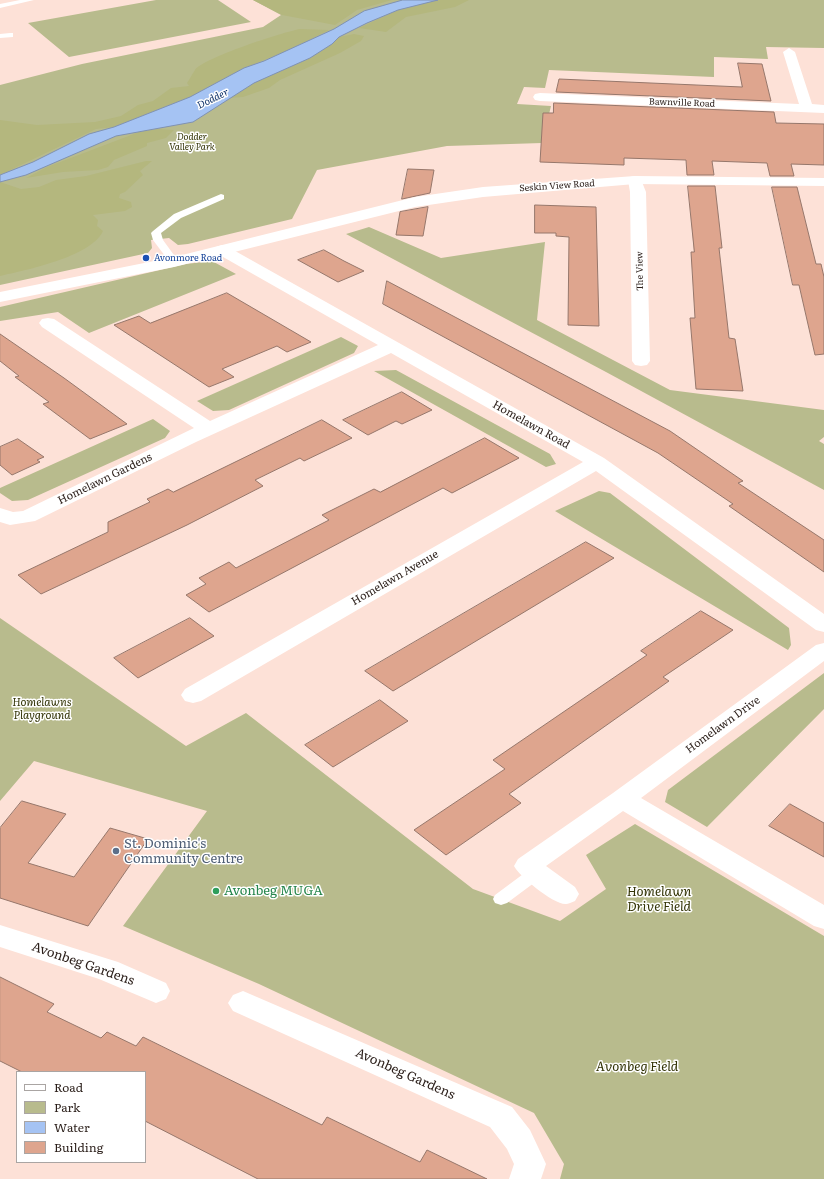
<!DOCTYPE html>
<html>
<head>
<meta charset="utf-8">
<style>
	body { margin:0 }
	#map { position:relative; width:824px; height:1179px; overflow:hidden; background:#fde1d7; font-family:Literata,serif }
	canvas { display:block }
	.legend { position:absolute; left:16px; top:1071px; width:130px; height:92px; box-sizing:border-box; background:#fff; border:1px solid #aaa5a3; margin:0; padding:5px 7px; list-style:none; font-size:12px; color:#2b1f1a }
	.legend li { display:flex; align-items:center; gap:8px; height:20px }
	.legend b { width:20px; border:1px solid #aaa5a3 }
</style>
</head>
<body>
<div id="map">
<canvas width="824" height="1179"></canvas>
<ul class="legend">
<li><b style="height:5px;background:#fff"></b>Road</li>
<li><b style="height:11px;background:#b8bb8d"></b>Park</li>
<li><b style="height:11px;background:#a5c3f3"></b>Water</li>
<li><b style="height:11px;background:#dea58e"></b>Building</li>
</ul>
</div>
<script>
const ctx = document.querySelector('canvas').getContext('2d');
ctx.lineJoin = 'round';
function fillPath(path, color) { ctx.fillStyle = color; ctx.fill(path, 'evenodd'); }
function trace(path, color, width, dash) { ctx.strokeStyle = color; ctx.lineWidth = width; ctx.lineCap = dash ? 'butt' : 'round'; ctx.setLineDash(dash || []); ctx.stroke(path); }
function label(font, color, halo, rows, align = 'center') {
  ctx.font = font + ' Literata,serif'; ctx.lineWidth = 3; ctx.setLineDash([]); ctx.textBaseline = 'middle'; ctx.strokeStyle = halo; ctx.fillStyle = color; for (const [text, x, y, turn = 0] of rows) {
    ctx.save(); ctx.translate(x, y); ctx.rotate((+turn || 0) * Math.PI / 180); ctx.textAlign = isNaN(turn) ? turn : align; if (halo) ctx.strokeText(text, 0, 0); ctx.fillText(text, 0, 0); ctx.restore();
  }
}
const green = new Path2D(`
	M156,0H218L251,22L69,57L28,23Z
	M253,0H824V48L766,47L768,59L714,57V77L549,70L545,88L524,87L517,104L551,106L542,143L447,146L317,170L292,219L188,244L178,245L169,238L151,240L152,248L148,253L0,285V85L82,64L263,27L281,15Z
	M369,227L441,258L545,242L537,320L670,390L824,410V437L819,441L824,444V490L606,372L346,234Z
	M212,261L236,274L89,333L58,312L0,321V307L186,264Z
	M341,337L358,346L354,353L229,410L213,411L197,401Z
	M396,370L550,454L556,464L546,467L374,371Z
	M153,419L170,431L165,438L28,500L12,501L0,493V488Z
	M599,491L610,493L789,628L791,645L788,650L555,511Z
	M0,618L186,746L246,713L473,889L560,921L606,889L586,855L635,824L824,936V1179H560L564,1164L534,1113L259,984L123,926L207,811L34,761L0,801Z
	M824,673V709L707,827L665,802L668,790Z`);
const forest = new Path2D(`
	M253,0H392L357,10L335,25L282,15Z
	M438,0H469L455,7L406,17L386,32L359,28L398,10Z
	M300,29L329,30L289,50L244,68L190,97L114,127L96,129L0,175V120L37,125L95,122L121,116L138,105L153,101L171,88L189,86L187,83C190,79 192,74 195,70C203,58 283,32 300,29Z
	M354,34L364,36L361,41L340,53L280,80L269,88L243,97L228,98L254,83L310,58L332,44L339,37Z
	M158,129L174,130L166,138L147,143V146L114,160L108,167L98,170L63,172L26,178L47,167L139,132Z
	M146,161H152L140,171L143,175L125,192L120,194L119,198L131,202L132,207L125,211L93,215L98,220L97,226L103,231C91,257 26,270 0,276V182L21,189L39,187L56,180L86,176Z`);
const water = new Path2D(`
	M403,0H438L398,10L367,23L339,37L332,44L310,58L254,83L193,122L116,136L26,175L0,182V175L33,162L89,134L114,127L190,97L244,68L264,61L334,29L364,11Z`);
const building = new Path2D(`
	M738,63L762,64L771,101L556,92L559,79L742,87Z
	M554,103L774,112L776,123L824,124V165L791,164L794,176H770L767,163L712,161L714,175H687L686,160L624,158V165L540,162L543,113H553Z
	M408,169L434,170L430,193L402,199Z
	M688,186H715L722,248H719L729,338L735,339L743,391L696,389L690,318H695L691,252H694Z
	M772,187H797L816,264H821L824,277V354L815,355L799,285H793Z
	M535,205L596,207L599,326L568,325L569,237L556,236V233H535Z
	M428,207L423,236L396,235L400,212Z
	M324,250L344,261L364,271L338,282L298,260Z
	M387,281L670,431L743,481L738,483L824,540V572L729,506L733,504L658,453L383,304Z
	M227,293L311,342L287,352L277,346L222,369L234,377L209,387L114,325L139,316L150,323Z
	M0,334L64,378L127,424L90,439L43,404L49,402L15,377L19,376L0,361Z
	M402,392L432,410L402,424L396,421L368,435L343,420Z
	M322,420L352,438L304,461L300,458L255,480L263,486L187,525L41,594L18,575L108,532V522L150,502L147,499L168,489L173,492Z
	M485,438L519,458L452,493L443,488L209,612L186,595L206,584L199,578L229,562L236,568L329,520L322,515L374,489L380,492Z
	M18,439L44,457L37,460L40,462L12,475L0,465V447Z
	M586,542L614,558L393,691L365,671Z
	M701,611L733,630L663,677L669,681L509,794L521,803L446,855L414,830L505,769L493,760L647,655L641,651Z
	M190,618L214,636L138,678L114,658Z
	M380,700L408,721L333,767L305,745Z
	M22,801L66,814L28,863L74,877L110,828L148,839L88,926L0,898V828Z
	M790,804L824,823V857L769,826Z
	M0,977L54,1004L47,1012L101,1038L107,1032L136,1046L143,1037L322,1125L327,1117L420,1162L427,1150L487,1179H258L145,1121V1072H22L0,1061Z`);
const lane = new Path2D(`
	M20,0H34L0,8V4Z
	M10,33H13V37L0,38V34Z
	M221,194L224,195V199L181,218L161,233L163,240L179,262L174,265L171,264L153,240L151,233L153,231L174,214Z
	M536,867L542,869L544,873L542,877L507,903L501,905L495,903L493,899L495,895L530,869Z`);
const street = new Path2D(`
	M789,48L795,52L812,104L824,105V113L540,101L535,100L533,97L535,94L540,93L799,104L783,52Z
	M635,176L640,177L646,192L650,361L647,365L641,366L635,365L632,361L630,192L628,180L630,177Z
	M222,245L228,247L604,458L824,614V632L816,630L596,471L201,701L193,703L185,701L181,695L185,689L583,462L391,353L196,442L35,521L10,525L0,522V508L13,512L23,511L194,428L42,327L39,323L42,319L48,318L54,319L210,421L378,345L216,253L214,250L216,247Z
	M824,643V661L641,798L824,905V929L814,926L623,811L546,866L575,887L579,894L575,901C572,902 568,904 566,904C554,905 519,876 514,866L518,859L613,793L816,645Z
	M0,925L118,962L166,983L170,991L166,999L156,1003L99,979L0,947Z
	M243,991L512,1107L530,1130L546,1164L541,1179H509L514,1164L507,1149L490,1127L233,1011L228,1003L233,995Z`);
const secondary = new Path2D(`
	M635,176L824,178V186L635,184L483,197L415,207L174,267L0,302V292L174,257L415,197L483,187Z`);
const markers = [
	[146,258,4,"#1a4fb4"],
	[116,851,4,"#5c6f8a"],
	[216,891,4,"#2e9e5b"]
];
const farStreetnames = [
	["Bawnville Road",682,103,2],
	["Seskin View Road",557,186,-4],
	["The View",640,271,-91]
];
const farParknames = [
	["Dodder",192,137],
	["Valley Park",192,147]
];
const farTransitnames = [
	["Avonmore Road",154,258]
];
const farWaternames = [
	["Dodder",213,99,-26]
];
const streetNames = [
	["Homelawn Road",531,425,29],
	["Homelawn Gardens",105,479,-26],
	["Homelawn Avenue",395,578,-30],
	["Homelawn Drive",723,725,-36]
];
const parkNames = [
	["Homelawns",42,703],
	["Playground",42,716]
];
const nearServicenames = [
	["St. Dominic's",124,844],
	["Community Centre",124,859]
];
const nearLeisurenames = [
	["Avonbeg MUGA",224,891]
];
const nearParknames = [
	["Homelawn",659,892],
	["Drive Field",659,907],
	["Avonbeg Field",637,1067]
];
const nearStreetnames = [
	["Avonbeg Gardens",83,964,19],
	["Avonbeg Gardens",405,1074,24]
];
fillPath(green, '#b8bb8d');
fillPath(forest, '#b4b77e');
fillPath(water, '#a5c3f3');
trace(water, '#8092b2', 1);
fillPath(building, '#dea58e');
trace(building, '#96776b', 1);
fillPath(lane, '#fff');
fillPath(street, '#fff');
fillPath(secondary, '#fff');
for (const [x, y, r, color] of markers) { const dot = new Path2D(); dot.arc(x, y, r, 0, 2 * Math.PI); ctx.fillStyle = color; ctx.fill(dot); trace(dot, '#fff', 1.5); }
label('9px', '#2b1f1a', '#fff', farStreetnames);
label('italic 9px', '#313204', '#fff', farParknames);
label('9px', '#164399', '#fff', farTransitnames, 'left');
label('italic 10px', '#0e3168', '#fff', farWaternames);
label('11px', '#2b1f1a', '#fff', streetNames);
label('italic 11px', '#313204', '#fff', parkNames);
label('13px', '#4e5e75', '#fff', nearServicenames, 'left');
label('13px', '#27864d', '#fff', nearLeisurenames, 'left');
label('italic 13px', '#313204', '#fff', nearParknames);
label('13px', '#2b1f1a', '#fff', nearStreetnames);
</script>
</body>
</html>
